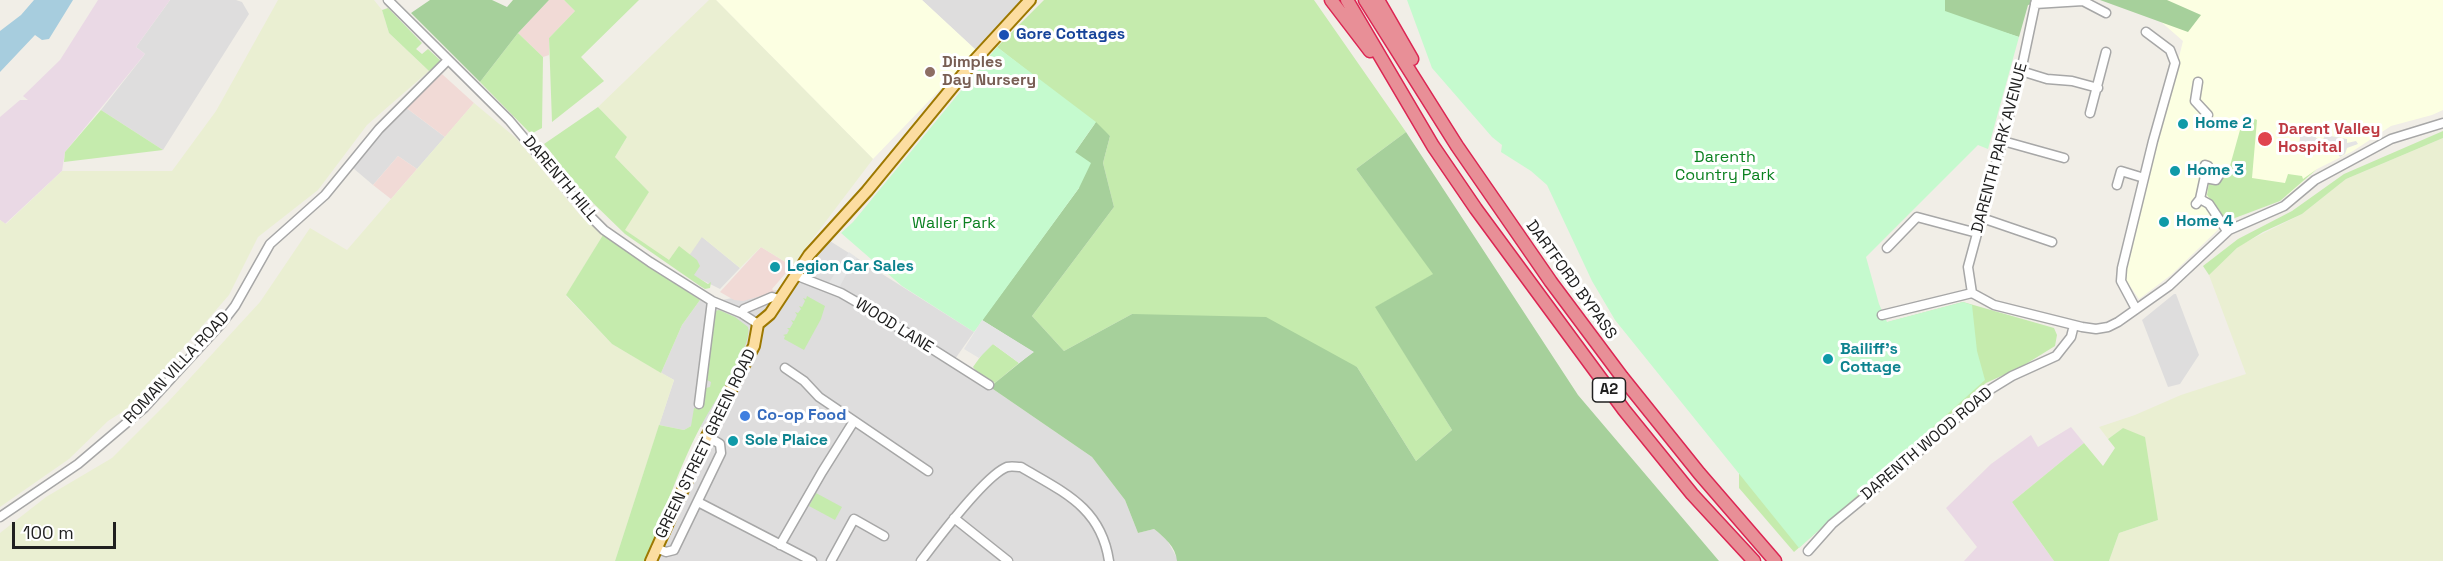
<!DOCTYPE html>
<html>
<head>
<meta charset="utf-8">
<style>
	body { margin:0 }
	#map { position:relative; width:2443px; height:561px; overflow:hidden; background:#f1eee7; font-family:"Space Grotesk",sans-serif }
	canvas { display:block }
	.scale { position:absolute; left:12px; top:522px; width:104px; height:27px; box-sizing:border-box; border:3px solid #202020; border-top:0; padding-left:8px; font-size:18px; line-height:21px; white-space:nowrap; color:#202020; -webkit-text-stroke:4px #fff; paint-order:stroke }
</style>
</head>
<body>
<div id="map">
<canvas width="2443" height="561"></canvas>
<div class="scale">100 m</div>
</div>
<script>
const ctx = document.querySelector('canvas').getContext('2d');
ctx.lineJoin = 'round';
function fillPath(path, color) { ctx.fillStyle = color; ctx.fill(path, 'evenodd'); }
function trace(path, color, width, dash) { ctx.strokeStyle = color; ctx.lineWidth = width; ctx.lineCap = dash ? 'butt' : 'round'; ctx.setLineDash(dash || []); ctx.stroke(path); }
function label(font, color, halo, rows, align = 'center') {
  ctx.font = font + ' "Space Grotesk",sans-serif'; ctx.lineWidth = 6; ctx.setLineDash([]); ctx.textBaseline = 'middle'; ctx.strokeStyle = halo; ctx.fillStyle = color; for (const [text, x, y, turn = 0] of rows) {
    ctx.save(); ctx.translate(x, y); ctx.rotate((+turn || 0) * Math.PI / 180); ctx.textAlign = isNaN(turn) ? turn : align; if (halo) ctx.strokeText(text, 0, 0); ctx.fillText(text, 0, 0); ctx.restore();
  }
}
const residential = new Path2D(`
	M170,0H236L242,2L249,14L163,150L101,110L145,54L136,47Z
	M922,0H1027L977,51Z
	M405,107L445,137L417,169L398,156L373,185L353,168L376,138Z
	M701,236L740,268L720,289L680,269Z
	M830,241L974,332L955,359L990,387L1092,457L1125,500L1138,533L1154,529L1167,540L1177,558V561H654L714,428L691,426L684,430L659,425L674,380L661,373L682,325L700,300L716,301L782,289L805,271Z
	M2174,294H2176L2199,355L2180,384L2168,387L2142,320Z`);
const commercial = new Path2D(`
	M549,0H564L575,11L549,38V55L543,57L518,33Z
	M442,74L474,103L445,137L405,107Z
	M398,156L417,169L391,199L373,185Z
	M761,247L792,266L772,289L775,292L743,301L734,300L720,292Z`);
const industrial = new Path2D(`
	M98,0H170L136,47L145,54L65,152L62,171L5,224L0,220V117L20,100H28L23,96L60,60Z
	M2071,427L2084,443L2012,502L2054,561H1964L1977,547L1946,508L1991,464L2031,435L2038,447Z`);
const education = new Path2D(`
	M716,0H922L977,51L873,159Z
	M2136,0H2443V110L2432,115L2391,126L2353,151L2317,169L2288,195L2227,221L2171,275L2139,299L2126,280V270L2183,41Z`);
const farmland = new Path2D(`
	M278,0H374L382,10L389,33L429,71L367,125L318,190L258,237L229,295L145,392L125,410L108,421L69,459L0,507V220L6,224L62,171H172L216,111Z
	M709,0H716L873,159L792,266L761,247L740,268L702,237L680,269L624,230L649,192L615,157L627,137L598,107Z
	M474,103L516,138L580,215L603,235L566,296L612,344L674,380L615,561H0V533L46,497L112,458L168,402L260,302L310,228L347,250Z
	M2443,138V561H2109L2119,533L2158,520L2123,428L2108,439L2099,427L2135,415L2181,395L2246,374L2209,275L2211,271L2242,244L2302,214L2346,179Z`);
const grass = new Path2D(`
	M564,0H639L581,57L604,81L552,122L549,38L575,11Z
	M1044,0H1314L1406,132L1356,169L1434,274L1376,307L1452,430L1416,461L1357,367L1132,314L1064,351L1032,316L1114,207L1103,163L1110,136L997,47Z
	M388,8L422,43L416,49L422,54L428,49L442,62L429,71L389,33L382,10Z
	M518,33L543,57L542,128L531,134L480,82Z
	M598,107L627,137L615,157L649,192L625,230L669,260L679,246L697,260L700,266L694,275L708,284L711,282L710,288L705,289L700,286L625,234L590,200L553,158L554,156L544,144Z
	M101,110L163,150L64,162L65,152Z
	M2255,119L2257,120L2252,178L2285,183L2288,174L2302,176L2303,179L2317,169L2280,201L2227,221L2207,195L2209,183H2214L2224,172L2228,173L2240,130H2244Z
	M2443,131V138L2346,179L2302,214L2263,232L2237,248L2209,275L2203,266L2238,239L2292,211L2344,174Z
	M603,235L700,300L682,325L661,373L612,344L566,295Z
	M807,296L825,306L821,319L804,350L784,339L785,336L783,335L787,334L789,330L787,328H790L793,323L791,320L794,321L797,315L795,312L798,313L801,309L799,306L802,307L805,301L803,298L806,299Z
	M1963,302L2054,328L2057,335L2055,346L2021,367L1986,383L1794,552L1739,488V474L1854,331Z
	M719,310L735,317L748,327C753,342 722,391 713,405C683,453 666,509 645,561H615L659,425L684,430L691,426L694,408L702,409L706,388L710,387L711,382L707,380L715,311Z
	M993,344L1019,363L995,383L979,375L973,367L988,346Z
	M2123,428L2145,437L2158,520L2119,533L2109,561H2054L2012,502L2084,443L2103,466L2115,448L2108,439Z
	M816,493L842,507L835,520L809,506Z`);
const forest = new Path2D(`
	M430,0H492L507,7L513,0H549L518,33L480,82L411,13Z
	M1942,0H2090L2045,1L2028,5L2019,37L1943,13Z
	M2100,0H2167L2201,15L2188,32Z
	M1096,122L1110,136L1103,163L1114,207L1032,316L1064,351L1132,314L1266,317L1357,367L1416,461L1452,430L1375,307L1433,274L1356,169L1406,132L1578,395L1719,561H1177C1176,547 1164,537 1154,529L1138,533L1125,500L1092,457L990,387L1033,352L982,320L1079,188L1075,152Z`);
const park = new Path2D(`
	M1407,0H1945V11L2019,37L1988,149L1978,145L1866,257L1879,304L1887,322L1963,302L1972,305L1977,351L1985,380L1799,548L1615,320L1592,281L1547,185L1531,171L1501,152L1502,145L1492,137L1432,68Z
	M997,47L1096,122L1075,152L1091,163L1079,188L974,332L902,286L841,233L853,222Z`);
const parking = new Path2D(`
	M2302,123L2313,125V131L2316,138L2323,140L2325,135L2347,139V143L2356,141L2358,144L2347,148L2345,154L2340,157L2335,149L2334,153H2326L2327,147L2312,144L2311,147L2299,145Z
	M849,252L857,258L849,274L847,273L839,288L828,284Z
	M982,320L1034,352L1019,363L993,344L979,358L964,349Z`);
const water = new Path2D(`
	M34,0H73L49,39L42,40L35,35L0,72V31L21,15Z`);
const minor = new Path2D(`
	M388,0L509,120L588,214L604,230L650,262L712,301L741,313L758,324
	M2036,0L2021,71L1968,267L1972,293L1994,305L2082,327L2096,329L2108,327L2118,322L2169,286L2229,230L2284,206L2315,180L2391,139L2443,123
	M2035,4L2083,1L2106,13
	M2021,71L2047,79L2072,81L2098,88
	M2198,82L2195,101L2208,115
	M2090,113L2106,52
	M2003,141L2064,158
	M2205,165L2208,166
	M2205,178L2216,180L2221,172
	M2117,185L2121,171L2144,178
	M2200,199L2206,171
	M2196,204L2200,199L2209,204L2227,231
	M1982,218L2052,242
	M1887,248L1917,217L1977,233
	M795,275L841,293L874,312L989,385
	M2136,309L2121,281L2122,268L2153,141L2175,63L2170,50L2146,32
	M741,313L744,309L772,297L779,299
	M1882,315L1972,293
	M785,368L804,381L819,397L928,471
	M699,404L712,301
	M698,502L812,561
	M0,517L78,464L144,408L221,324L235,306L270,244L325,195L379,129L448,60
	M954,518L1008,561
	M780,545L822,472L854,421
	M656,548L666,552L674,550L721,453L720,444L707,436
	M1808,551L1832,524L1905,464L1986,392L2012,376L2056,356L2071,337L2074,325
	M831,561L854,519L884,536
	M921,561C936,541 986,475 1007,467C1012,466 1016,467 1021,467C1063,492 1101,507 1109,561`);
const major = new Path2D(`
	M651,561L707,436L754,346L758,324L770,314L809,255L867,191L974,61L1030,0`);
const highway = new Path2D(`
	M1331,0L1370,51
	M1347,0L1433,146L1476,209L1624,410L1692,494L1754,561
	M1365,0L1457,146L1551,282L1622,377L1699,473L1775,561
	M1378,0L1412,59`);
const markers = [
	[1004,35,6,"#1a4fb4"],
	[930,72,6,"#8d6e63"],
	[2183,124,6,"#0f9aa8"],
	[2265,139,8,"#e0444e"],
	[2175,171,6,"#0f9aa8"],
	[2164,222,6,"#0f9aa8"],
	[775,267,6,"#0f9aa8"],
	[1828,359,6,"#0f9aa8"],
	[745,416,6,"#3f7fe0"],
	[733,441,6,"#0f9aa8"]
];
const shields = [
	[1609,390,33]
];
const shieldNames = [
	["A2",1609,390]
];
const transitNames = [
	["Gore Cottages",1016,35]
];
const educationNames = [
	["Dimples",942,63],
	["Day Nursery",942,81]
];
const cultureNames = [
	["Home 2",2195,124],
	["Home 3",2187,171],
	["Home 4",2176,222],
	["Legion Car Sales",787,267],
	["Bailiff's",1840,350],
	["Cottage",1840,368],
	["Sole Plaice",745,441]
];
const healthNames = [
	["Darent Valley",2278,130],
	["Hospital",2278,148]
];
const streetNames = [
	["DARENTH PARK AVENUE",2000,148,-75],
	["DARENTH HILL",560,179,50],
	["DARTFORD BYPASS",1571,280,54],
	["WOOD LANE",894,326,32],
	["ROMAN VILLA ROAD",177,368,-47],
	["GREEN STREET GREEN ROAD",706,444,-64],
	["DARENTH WOOD ROAD",1927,444,-40]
];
const parkNames = [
	["Darenth",1725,158],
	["Country Park",1725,176],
	["Waller Park",954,224]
];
const shopNames = [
	["Co-op Food",757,416]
];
fillPath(residential, '#dedddd');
fillPath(commercial, '#f1dad6');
fillPath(industrial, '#ead9e5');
fillPath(education, '#fcffe2');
fillPath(farmland, '#eaefd2');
fillPath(grass, '#c5ebad');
fillPath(forest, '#a6d09b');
fillPath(park, '#c5face');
fillPath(parking, '#e4e4e4');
fillPath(water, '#a7cdde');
trace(minor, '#a7a7a7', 11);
trace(major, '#9d7800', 14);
trace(highway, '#dc2653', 15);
trace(minor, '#fff', 8);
trace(major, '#fcdda0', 10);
trace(highway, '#e88f97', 12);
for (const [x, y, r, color] of markers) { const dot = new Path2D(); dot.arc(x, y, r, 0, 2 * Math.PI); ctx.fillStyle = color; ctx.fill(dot); trace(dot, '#fff', 2); }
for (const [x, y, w] of shields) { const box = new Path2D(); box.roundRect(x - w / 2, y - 12, w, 24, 4.5); ctx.fillStyle = '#fff'; ctx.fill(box); trace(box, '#202020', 1.5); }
label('bold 15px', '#202020', null, shieldNames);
label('bold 16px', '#164399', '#fff', transitNames, 'left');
label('bold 16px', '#785e54', '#fff', educationNames, 'left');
label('bold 16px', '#0d838f', '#fff', cultureNames, 'left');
label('bold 16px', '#be3a42', '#fff', healthNames, 'left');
label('16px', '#202020', '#fff', streetNames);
label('16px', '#0b8120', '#fff', parkNames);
label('bold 16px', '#366cbe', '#fff', shopNames, 'left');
</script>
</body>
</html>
